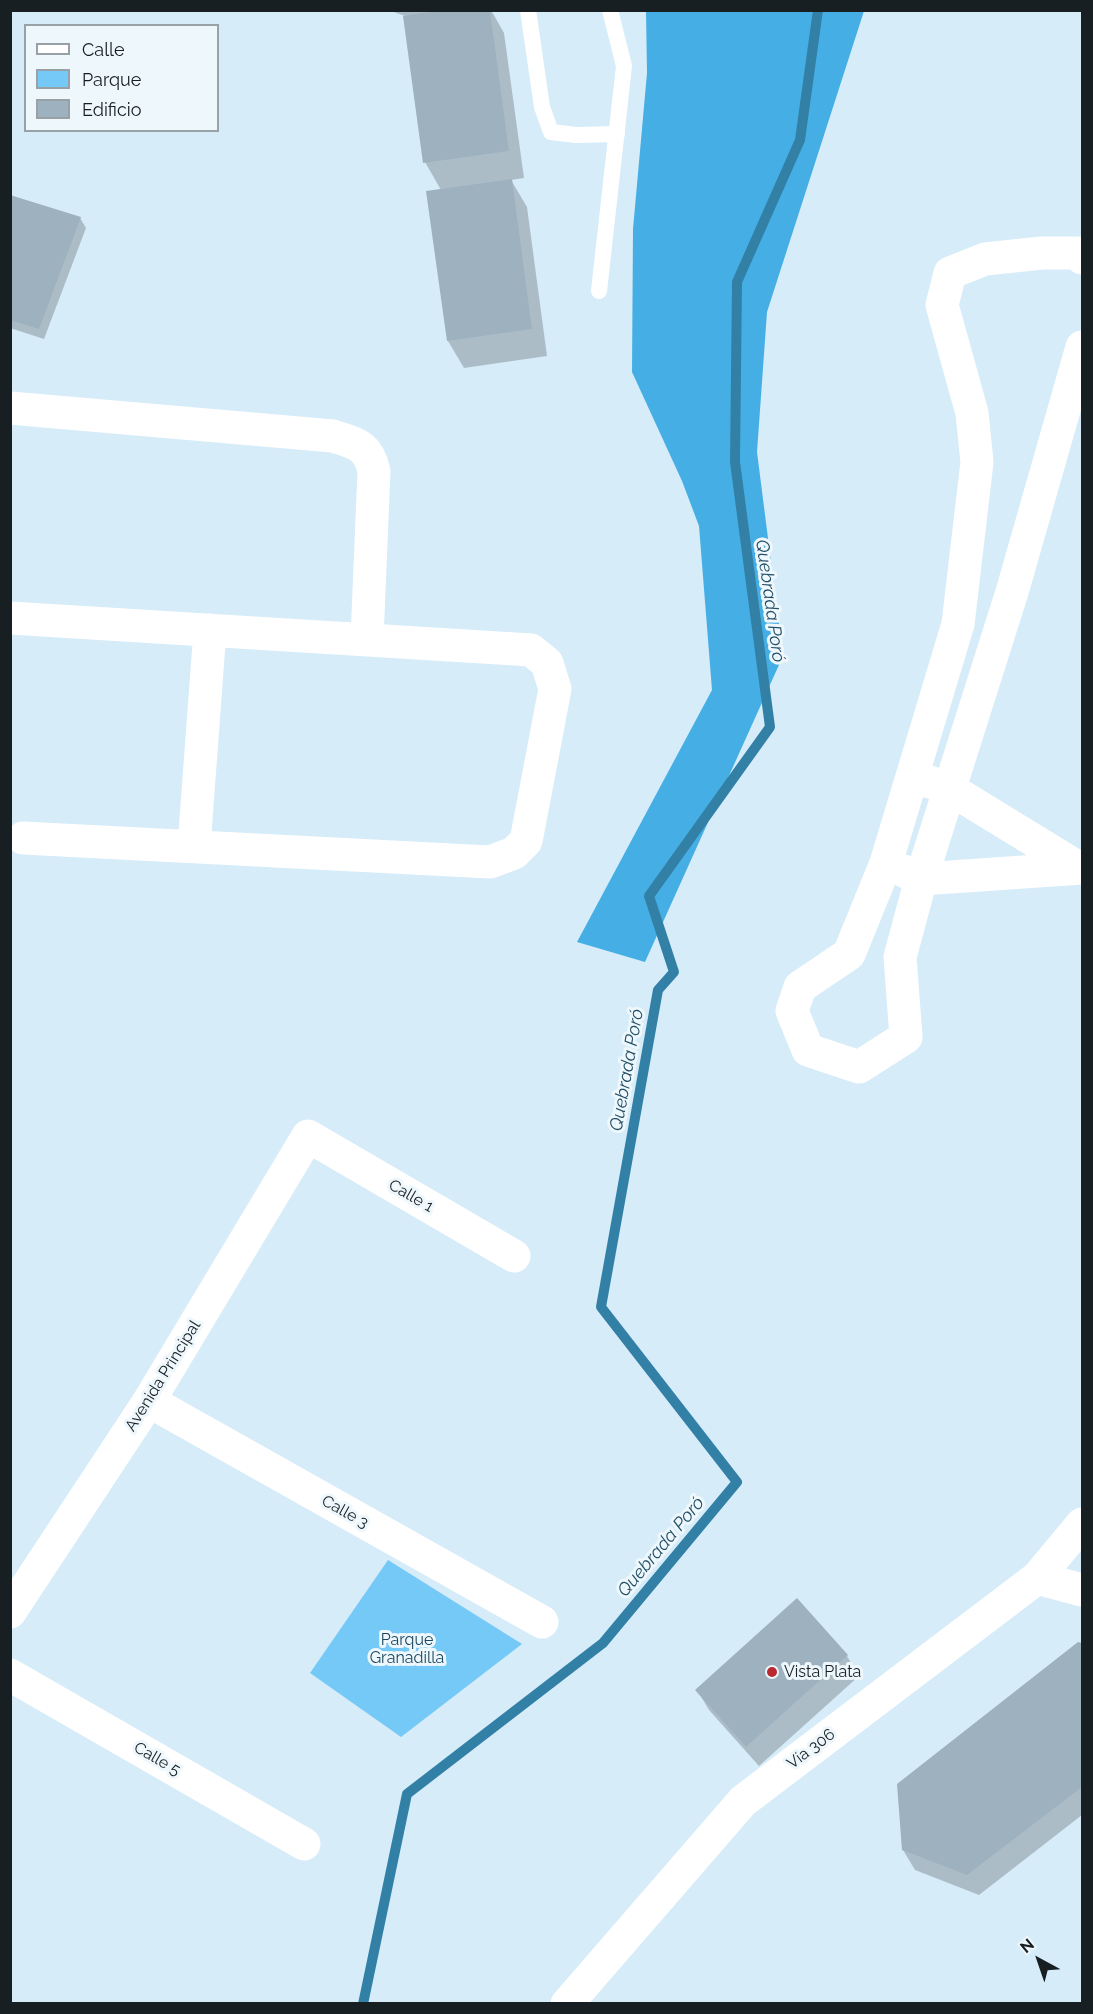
<!DOCTYPE html>
<html>
<head>
<meta charset="utf-8">
<style>
	body { margin:0 }
	#map { position:relative; width:1093px; height:2014px; overflow:hidden; background:#d6ecf9; font-family:Raleway,sans-serif }
	canvas { display:block }
	.frame { position:absolute; inset:0; border:12px solid #171f23; pointer-events:none }
	.legend { position:absolute; left:24px; top:24px; width:195px; height:108px; box-sizing:border-box; background:#eef7fc; border:2px solid #98a1a5; margin:0; padding:8px 10px; list-style:none; font-size:18px; color:#171f23 }
	.legend li { display:flex; align-items:center; gap:12px; height:30px }
	.legend b { width:30px; border:2px solid #98a1a5 }
	.north { position:absolute; left:1009px; top:1930px; width:60px; height:60px; -webkit-text-stroke:4px #eef7fc; paint-order:stroke; rotate:320deg; font-size:16px; font-weight:700; line-height:24px; text-align:center; color:#171f23 }
	.north::after { content:''; display:block; margin:auto; width:21px; height:27px; background:#171f23; clip-path:polygon(50% 0,100% 100%,50% 72%,0 100%) }
</style>
</head>
<body>
<div id="map">
<canvas width="1093" height="2014"></canvas>
<div class="frame"></div>
<ul class="legend">
<li><b style="height:8px;background:#fff"></b>Calle</li>
<li><b style="height:16px;background:#75c9f7"></b>Parque</li>
<li><b style="height:16px;background:#9db1be"></b>Edificio</li>
</ul>
<div class="north">N</div>
</div>
<script>
const ctx = document.querySelector('canvas').getContext('2d');
ctx.lineJoin = 'round';
function fillPath(path, color) { ctx.fillStyle = color; ctx.fill(path, 'evenodd'); }
function trace(path, color, width, dash) { ctx.strokeStyle = color; ctx.lineWidth = width; ctx.lineCap = dash ? 'butt' : 'round'; ctx.setLineDash(dash || []); ctx.stroke(path); }
function label(font, color, halo, rows, align = 'center') {
  ctx.font = font + ' Raleway,sans-serif'; ctx.lineWidth = 6; ctx.setLineDash([]); ctx.textBaseline = 'middle'; ctx.strokeStyle = halo; ctx.fillStyle = color; for (const [text, x, y, turn = 0] of rows) {
    ctx.save(); ctx.translate(x, y); ctx.rotate((+turn || 0) * Math.PI / 180); ctx.textAlign = isNaN(turn) ? turn : align; if (halo) ctx.strokeText(text, 0, 0); ctx.fillText(text, 0, 0); ctx.restore();
  }
}
const green = new Path2D(`
	M388,1560L522,1644L401,1737L310,1673Z`);
const forest = new Path2D(`
	M646,11H864L767,312L757,452L783,656L645,962L577,942L712,690L699,526L682,481L632,372L633,229L647,73Z`);
const shadow = new Path2D(`
	M388,10H431L430,14L453,10H491L504,33L524,178L511,180L527,207L547,356L464,368L448,341L441,190L425,162L405,16Z
	M10,197L80,218L86,228L44,339L10,328Z
	M797,1600L847,1656L859,1676L759,1766L709,1710L697,1690Z
	M1079,1644L1082,1645V1815L979,1895L915,1870L903,1850Z`);
const stream = new Path2D(`
	M363,2004L407,1794L603,1643L737,1482L601,1307L658,990L674,972L649,896L770,727L735,462L737,282L800,140L818,10`);
const building = new Path2D(`
	M442,10H490L509,151L423,163L403,16Z
	M512,179L532,329L447,341L426,191Z
	M10,195L81,217L39,329L10,320Z
	M797,1598L848,1655L746,1747L695,1690Z
	M1078,1642L1082,1643V1787L967,1875L902,1850L897,1784Z`);
const service = new Path2D(`
	M528,10L542,107L551,132L576,135L617,134
	M599,291L624,66L610,10`);
const minor = new Path2D(`
	M1082,258L1079,253H1042L985,259L950,273L942,305L972,413L977,462L958,624L886,863L849,954L800,987L792,1011L808,1050L859,1067L906,1037L900,957L921,879L1012,592L1082,347
	M10,408L333,436C357,444 368,445 374,471L367,639
	M10,618L531,650L547,663L555,689L526,841L514,853L490,862L23,838
	M930,782L950,789L1079,868
	M194,846L210,630
	M904,871L921,879L1082,868
	M149,1401L542,1622
	M1037,1578L1082,1590
	M10,1612L149,1401L308,1136L514,1256
	M10,1675L304,1844`);
const tertiary = new Path2D(`
	M567,2004L743,1801L1037,1578L1082,1524`);
const markers = [
	[772,1672,6,"#b9292f"]
];
const streetNames = [
	["Calle 1",411,1196,30],
	["Avenida Principal",163,1376,-58],
	["Calle 3",345,1512,29],
	["Vía 306",811,1749,-37],
	["Calle 5",157,1759,30]
];
const parkNames = [
	["Parque",407,1640],
	["Granadilla",407,1658]
];
const poiNames = [
	["Vista Plata",784,1672]
];
const waterNames = [
	["Quebrada Poró",770,601,82],
	["Quebrada Poró",627,1070,-80],
	["Quebrada Poró",661,1547,-50]
];
fillPath(green, '#75c9f7');
fillPath(forest, '#45afe5');
fillPath(shadow, '#0003');
trace(stream, '#3380a7', 10);
fillPath(building, '#9db1be');
trace(service, '#fff', 16);
trace(minor, '#fff', 33);
trace(tertiary, '#fff', 33);
for (const [x, y, r, color] of markers) { const dot = new Path2D(); dot.arc(x, y, r, 0, 2 * Math.PI); ctx.fillStyle = color; ctx.fill(dot); trace(dot, '#eef7fc', 2); }
label('16px', '#171f23', '#eef7fc', streetNames);
label('16px', '#1c485f', '#eef7fc', parkNames);
label('16px', '#171f23', '#eef7fc', poiNames, 'left');
label('italic 18px', '#234f66', '#eef7fc', waterNames);
</script>
</body>
</html>
